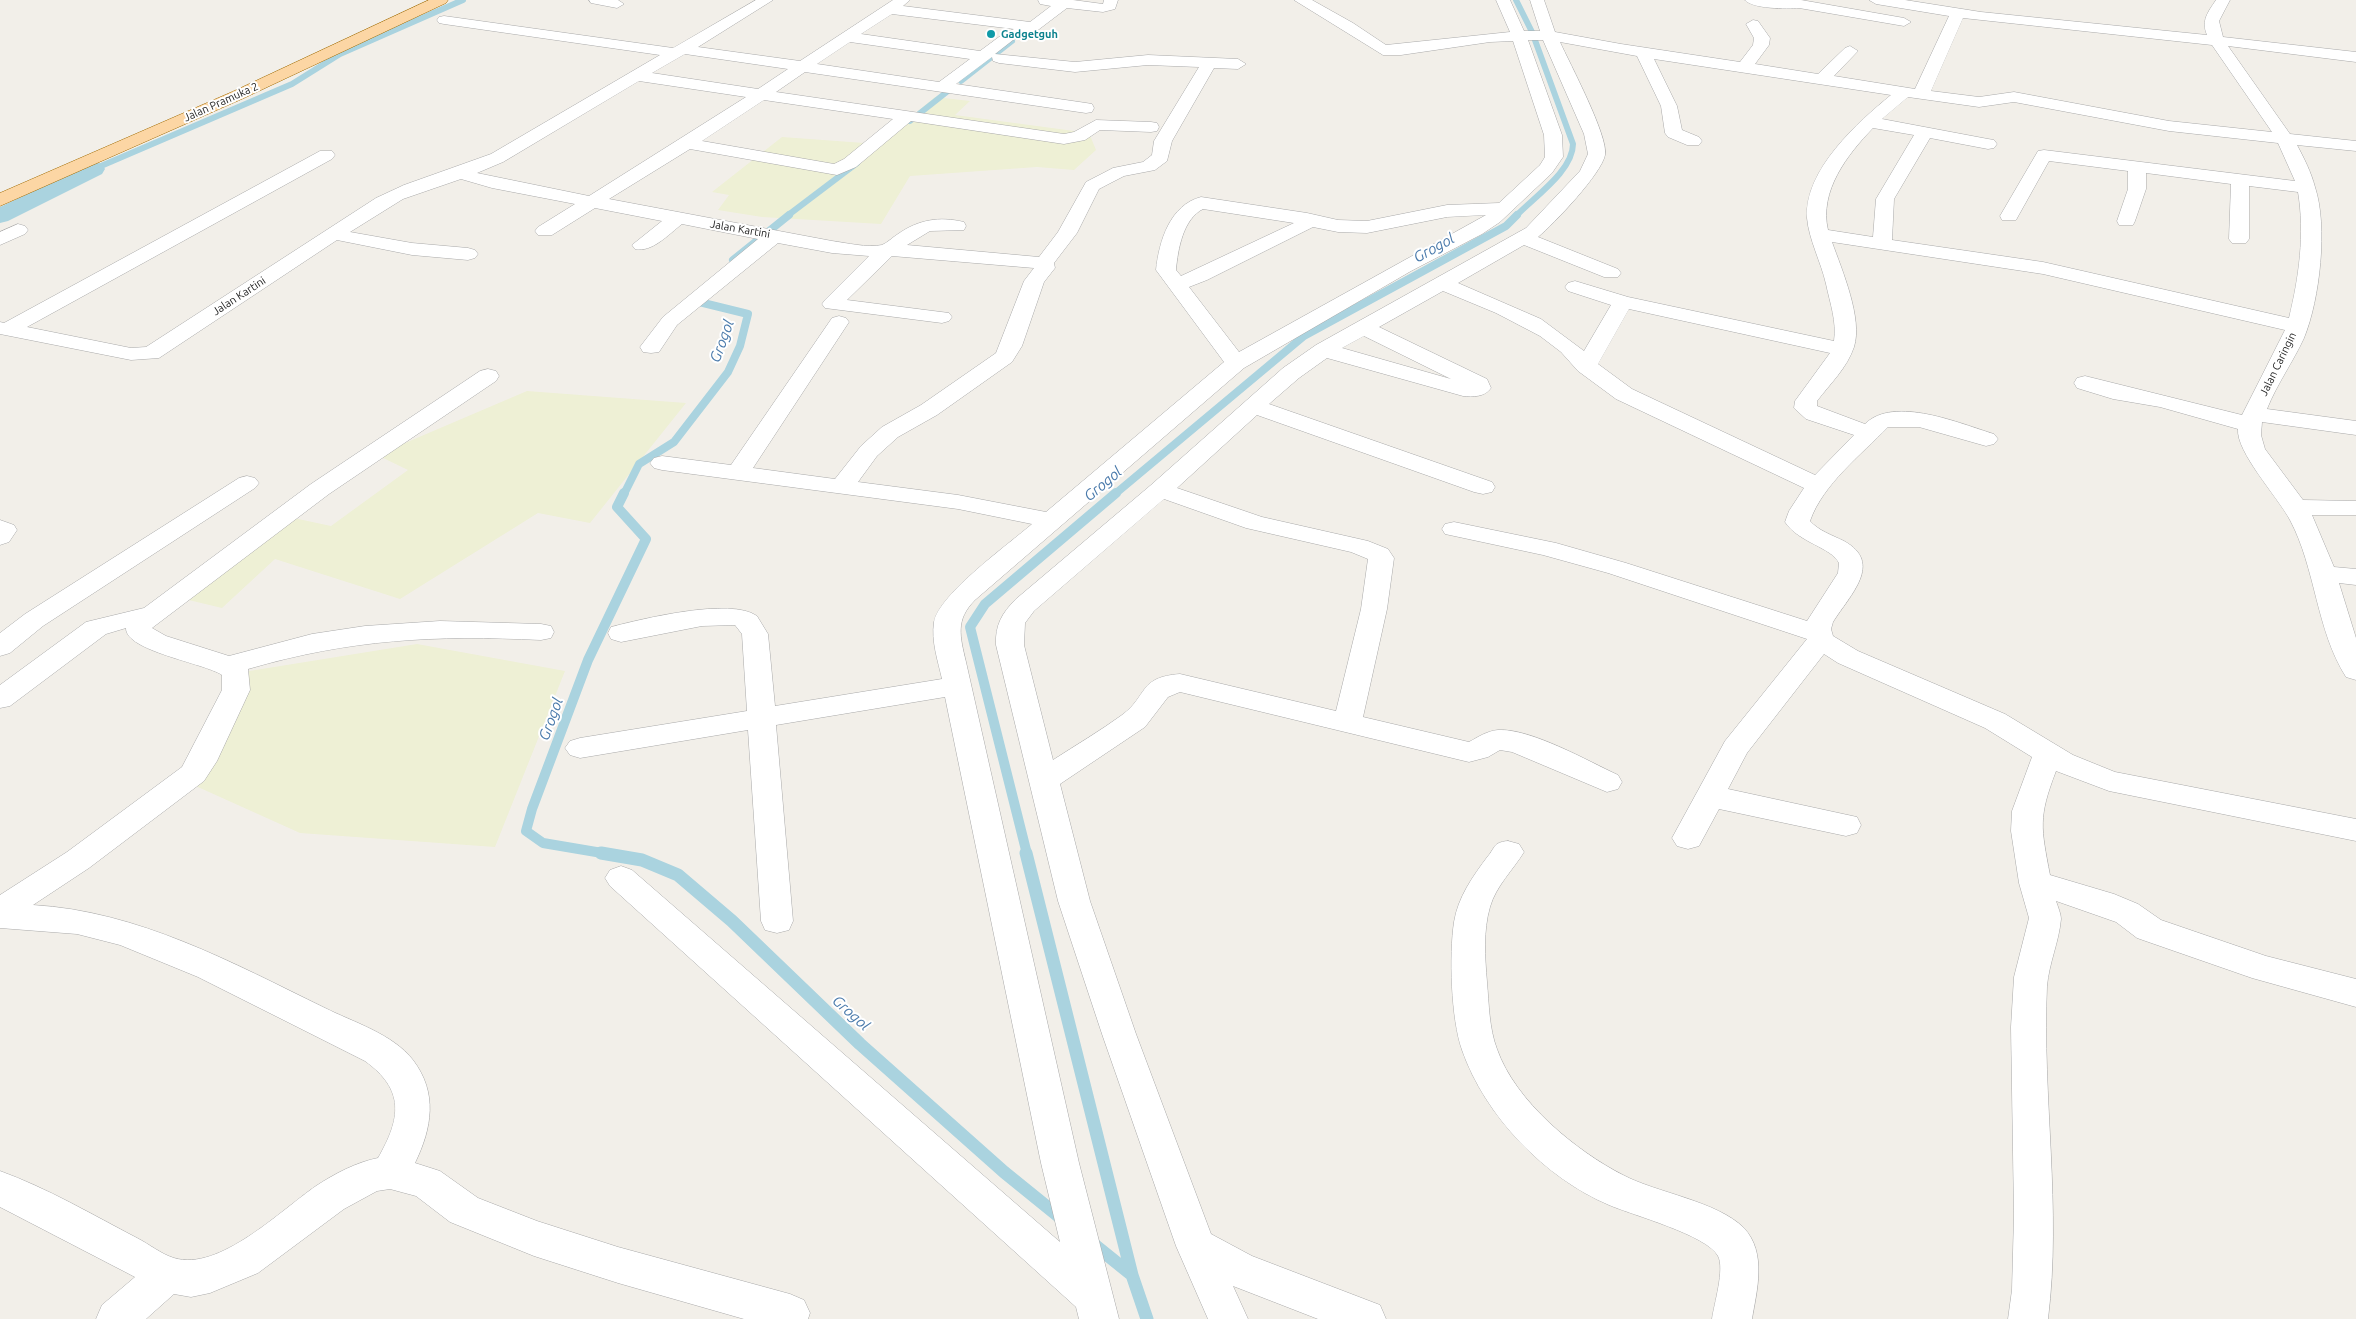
<!DOCTYPE html>
<html>
<head>
<meta charset="utf-8">
<style>
	body { margin:0 }
	canvas { display:block; background:#f2efe9 }
</style>
</head>
<body>
<canvas width="2356" height="1319"></canvas>
<script>
const ctx = document.querySelector('canvas').getContext('2d');
ctx.lineJoin = 'round';
function fillPath(path, color) { ctx.fillStyle = color; ctx.fill(path, 'evenodd'); }
function trace(path, color, width, dash) { ctx.strokeStyle = color; ctx.lineWidth = width; ctx.lineCap = dash ? 'butt' : 'round'; ctx.setLineDash(dash || []); ctx.stroke(path); }
function label(font, color, halo, rows, align = 'center') {
  ctx.font = font + ' Ubuntu,sans-serif'; ctx.lineWidth = 4; ctx.setLineDash([]); ctx.textBaseline = 'middle'; ctx.strokeStyle = halo; ctx.fillStyle = color; for (const [text, x, y, turn = 0] of rows) {
    ctx.save(); ctx.translate(x, y); ctx.rotate((+turn || 0) * Math.PI / 180); ctx.textAlign = isNaN(turn) ? turn : align; if (halo) ctx.strokeText(text, 0, 0); ctx.fillText(text, 0, 0); ctx.restore();
  }
}
const farmland = new Path2D(`
	M935,97L970,101L955,115L1089,133L1096,150L1074,170L1037,167L910,176L881,224L762,217L718,210L729,195L712,192L782,137L878,144Z
	M527,391L686,403L590,523L538,513L400,599L275,559L222,608L176,597L275,514L331,526L408,470L377,455Z
	M417,644L565,671L495,847L300,833L189,783L237,673Z`);
const streamFar3 = new Path2D(`
	M961,81L1012,41
	M910,121L948,91
	M94,169L292,84L340,54L463,0
	M787,216L857,163
	M1516,216C1534,197 1573,171 1573,144L1532,32L1516,0`);
const streamFar2 = new Path2D(`
	M733,260L789,215
	M624,494L639,464L674,442L728,372L740,346L748,314L691,300
	M1115,494L1304,336L1506,226L1517,215`);
const streamFar1 = new Path2D(`
	M608,854L543,843L526,831L532,809L588,660L646,539L617,507L624,493
	M1027,854L970,627L985,604L1116,493`);
const stream = new Path2D(`
	M601,853L642,860L678,875L732,921L860,1044L1004,1172L1062,1219
	M1026,853L1132,1275L1147,1319
	M1091,1242L1132,1275`);
const canal = new Path2D(`
	M94,162L102,164L105,169L102,174L8,221L0,223V207Z`);
const minor = new Path2D(`
	M589,0H618L624,4L617,8L591,3Z
	M756,0H773L698,47L800,61L893,0H910L903,6L1030,22L1051,6L1040,4L1038,0H1073L1103,4L1104,0H1118L1115,9L1103,12L1067,8L1038,30L1013,40L995,54L1075,62L1148,55L1238,59L1246,64L1238,69L1214,68L1172,141L1167,161L1155,170L1124,176L1099,189L1077,233L1054,263L1055,268L1044,282L1022,346L1012,362L937,415L898,437L877,456L858,482L958,495L1046,512L1224,362L1156,270C1159,241 1170,205 1201,197L1307,213L1338,220L1367,221L1447,205L1499,203L1540,165L1545,157L1544,135L1513,41L1490,42L1401,55H1383L1294,0H1312L1353,23L1386,45L1510,32L1496,0H1510L1524,31H1540L1530,0H1544L1555,32L1621,44L1740,62L1753,45L1754,38L1746,24L1753,20L1758,21L1770,38L1769,45L1755,64L1818,74L1845,48L1850,46L1858,51L1834,76L1915,89L1949,16L1876,4L1869,0H1905L1981,12L2207,35C2201,20 2208,12 2216,0H2230L2219,21L2223,37L2356,52V62L2228,46L2290,134L2356,141V151L2297,145C2304,158 2311,172 2315,187C2328,226 2320,299 2304,338C2293,362 2277,384 2267,409L2356,421V435L2262,422L2261,435L2265,449L2303,500L2356,501V515H2312L2334,567L2356,569V585L2339,583L2356,638V680L2346,677C2316,630 2316,569 2290,520C2277,496 2236,452 2238,429L2160,407L2113,399L2077,388L2074,383L2077,378L2085,376L2242,415L2285,330L2043,274L1832,242C1842,270 1863,319 1854,347C1847,368 1830,384 1817,401V406L1865,424C1894,395 1961,424 1994,434L1998,439L1994,444L1986,446L1919,427H1888C1861,455 1823,484 1810,521C1819,531 1832,535 1844,541C1884,563 1850,595 1833,622L1831,629L1833,636L1858,651L2005,714L2073,755L2115,772L2356,819V841L2109,791L2056,771C2038,818 2041,827 2050,875L2114,894L2138,904L2161,920L2266,956L2356,979V1007L2252,978L2137,938L2116,922L2056,901C2058,907 2061,914 2061,919C2059,942 2049,963 2047,986C2042,1097 2062,1209 2048,1319H2008L2012,1290L2014,1215L2011,1027L2014,977L2029,918L2019,883L2011,831L2012,811L2032,757L1985,728L1838,663L1824,654L1747,753L1728,789L1857,817L1861,825L1857,833L1846,836L1719,809L1699,846L1688,849L1677,846L1672,838L1725,741L1807,639L1608,573L1543,555L1445,534L1442,529L1445,524L1454,522L1556,543L1626,563L1807,621L1838,573L1839,563C1831,547 1799,543 1785,522L1789,511L1804,488L1616,399L1578,371L1561,352L1540,336L1496,313L1443,291L1379,327L1487,379L1491,388C1485,397 1473,397 1463,396L1327,358L1299,378L1269,404L1492,482L1495,487L1492,492L1483,494L1474,492L1257,415L1177,488L1262,517L1368,541L1388,549L1394,558L1387,609L1363,717L1469,742C1478,737 1487,731 1498,730C1530,728 1588,761 1618,775L1622,782L1618,789L1607,792L1512,752L1500,750L1488,757L1469,762L1180,692L1168,697L1145,727L1060,784L1090,901L1136,1034L1211,1234L1252,1256L1380,1305L1386,1319H1318L1233,1286L1248,1319H1208L1176,1246L1102,1034L1058,901L996,645C995,625 1002,613 1016,599L1151,485L1283,368L1316,345L1526,228L1580,171L1588,154L1584,134L1543,40H1528L1562,135L1563,157L1552,173L1500,222L1482,234L1411,271L1244,368L975,600C955,620 960,636 966,662L1079,1163L1119,1319H1079L1076,1307L610,886L605,878L610,870L621,866L632,870L1060,1242L1041,1163L945,697L776,725L793,921L789,930L777,933L765,930L761,921L748,730L580,758L570,755L565,748L570,741L580,738L747,711L742,634L735,625L702,626L621,642L611,639L608,633L611,627C642,619 731,597 757,616L768,634L775,706L942,679C938,661 931,641 934,622C939,594 1009,544 1032,524L958,509L662,470L654,468L650,463L654,458L662,456L731,465L832,318L839,316L846,318L849,322L753,468L835,479L861,446L882,427L921,405L996,353L1024,281L1034,268L892,256L847,300L949,313L952,317L949,321L942,323L825,308L822,304L825,300L869,256L832,253L778,243L677,325L659,352L651,353L643,352L640,347L663,317L758,239L682,224C669,234 652,253 635,249L632,245L662,221L595,208L552,235H538L535,231L538,227L575,204L492,188L461,179L403,199L350,232L412,243L468,248L475,250L478,254L475,258L468,260L412,255L337,240L159,358L131,360L0,334V322L4,323L320,151H332L335,155L332,159L27,327L131,348L146,347L376,198L404,185L491,154L660,55L444,24L439,23L437,20L439,17L444,16L673,48ZM892,14L1014,29L1003,34L980,51L861,34ZM1963,18L2212,45L2272,132L2169,121L2014,92L1979,97L1931,91ZM850,42L970,59L939,82L817,64ZM1560,42L1637,56L1661,106L1665,133L1668,137L1687,145H1699L1702,141L1699,137L1682,130L1677,106L1654,59L1891,95C1858,122 1804,170 1807,218C1809,240 1821,262 1826,284C1830,303 1837,322 1834,341L1628,297L1575,281L1568,283L1565,287L1568,291L1611,305L1584,351L1541,319L1458,283L1524,245L1604,277H1618L1621,273L1618,269L1538,237C1554,224 1602,173 1605,155C1609,137 1569,62 1560,42ZM685,54L788,69L758,89L652,73ZM992,57L993,61L999,63L1075,72L1148,65L1199,67L1154,141L1152,155L1143,162L1113,168L1086,182L1058,232L1039,257L907,245L930,231L964,230L966,226L964,222C939,216 918,220 898,234C893,237 887,243 882,245C867,248 847,243 832,241L609,199L690,149L837,175L856,167L911,121L1064,144L1085,140L1100,130L1151,132L1157,131L1159,127L1157,123L1151,122L1096,120L1074,132L1064,134L776,92L805,72L1086,113L1092,112L1094,108L1092,104L1086,103L956,84ZM639,81L746,97L589,196L477,173L503,162ZM1908,97L1979,107L2014,102L2169,131L2278,143L2295,181L2044,150L2038,151L2000,216L2002,220H2016L2049,161L2128,171V189L2117,221L2119,225H2133L2135,221L2146,189V173L2231,184L2229,239L2232,243H2246L2249,239V186L2298,192C2305,234 2299,277 2289,318L2043,262L1892,240L1894,199L1930,138L1988,149L1994,148L1997,144L1994,140L1988,139L1882,119ZM764,100L893,119L844,159L834,164L702,141ZM1873,128L1914,135L1876,199L1873,237L1828,230C1819,191 1847,155 1873,128ZM1203,209L1294,223L1181,276L1176,270C1178,249 1183,219 1203,209ZM1486,215L1239,352L1189,287L1207,280L1313,227L1338,232L1367,233L1447,217ZM1629,309L1830,353L1795,401L1794,408L1806,419L1854,435L1815,475L1632,389L1598,364ZM1364,336L1451,379L1342,348ZM1164,499L1246,528L1351,552L1368,559L1361,609L1336,711L1180,674C1138,677 1148,696 1122,715C1100,731 1076,745 1053,760L1024,645L1025,623L1034,611Z
	M1745,0H1801L1904,18L1911,22L1904,26L1799,8C1787,9 1752,9 1745,0Z
	M18,224L25,226L28,230L25,234L0,245V232Z
	M488,369L496,371L499,376L496,381L329,494L152,628L166,636L229,656L312,634L365,626L440,621L541,624L551,626L554,632L551,638L541,640C435,635 351,639 248,669L250,690L217,761L204,781L89,868L33,905C138,911 233,963 325,1008C353,1022 393,1034 413,1060C438,1093 432,1128 415,1163L440,1171L478,1198L537,1221L618,1247L790,1294L804,1300L810,1313L808,1319H744L618,1283L534,1256L450,1222L416,1196L390,1189L377,1191L344,1209L258,1273L210,1293L191,1297L174,1294L146,1319H96L102,1305L135,1277L0,1207V1171C47,1188 93,1215 137,1238C149,1244 161,1254 174,1258C219,1272 281,1210 316,1186C334,1174 357,1162 378,1158C401,1118 405,1090 365,1061L198,977L120,945L77,934L0,928V895L67,852L182,767L222,690V675C204,663 125,651 126,628L106,634L10,706L0,708V685L86,622L144,608L311,484L480,371Z
	M247,476L255,478L259,483L255,488L43,626L10,653L0,656V633L25,614L239,478Z
	M0,520L14,525L17,530L9,542L0,545Z
	M1508,841L1519,844L1524,852C1513,870 1496,886 1490,907C1483,931 1485,957 1487,982C1489,1004 1489,1028 1497,1049C1515,1101 1576,1151 1623,1175C1657,1193 1717,1201 1744,1228C1767,1253 1757,1290 1752,1319H1712C1714,1304 1725,1269 1718,1256C1707,1235 1632,1215 1609,1205C1545,1178 1485,1116 1462,1050C1451,1019 1449,955 1454,922C1458,897 1473,876 1488,856C1491,853 1494,846 1497,844C1500,842 1505,841 1508,841Z`);
const major = new Path2D(`
	M429,0H448L446,3L244,98L0,206V193L232,92Z`);
const markers = [
	[991,34,5,"#0f9aa8"]
];
const farCulturenames = [
	["Gadgetguh",1001,34]
];
const farStreetnames = [
	["Jalan Pramuka 2",221,102,-24],
	["Jalan Kartini",740,229,10],
	["Jalan Kartini",239,296,-33],
	["Jalan Caringin",2278,364,-64]
];
const waterNames = [
	["Grogol",1434,248,-29],
	["Grogol",722,341,-70],
	["Grogol",1103,484,-40],
	["Grogol",551,719,-70],
	["Grogol",851,1013,42]
];
fillPath(farmland, '#eef0d5');
trace(streamFar3, '#aad3df', 6);
trace(streamFar2, '#aad3df', 8);
trace(streamFar1, '#aad3df', 10);
trace(stream, '#aad3df', 13);
fillPath(canal, '#aad3df');
trace(minor, '#a9a9a9', 1);
trace(major, '#a06b00', 1);
fillPath(minor, '#fff');
fillPath(major, '#fcd6a4');
for (const [x, y, r, color] of markers) { const dot = new Path2D(); dot.arc(x, y, r, 0, 2 * Math.PI); ctx.fillStyle = color; ctx.fill(dot); trace(dot, '#fff', 2); }
label('bold 11px', '#0d838f', '#fff', farCulturenames, 'left');
label('11px', '#222', '#fff', farStreetnames);
label('italic 15px', '#4a7aab', '#fff', waterNames);
</script>
</body>
</html>
